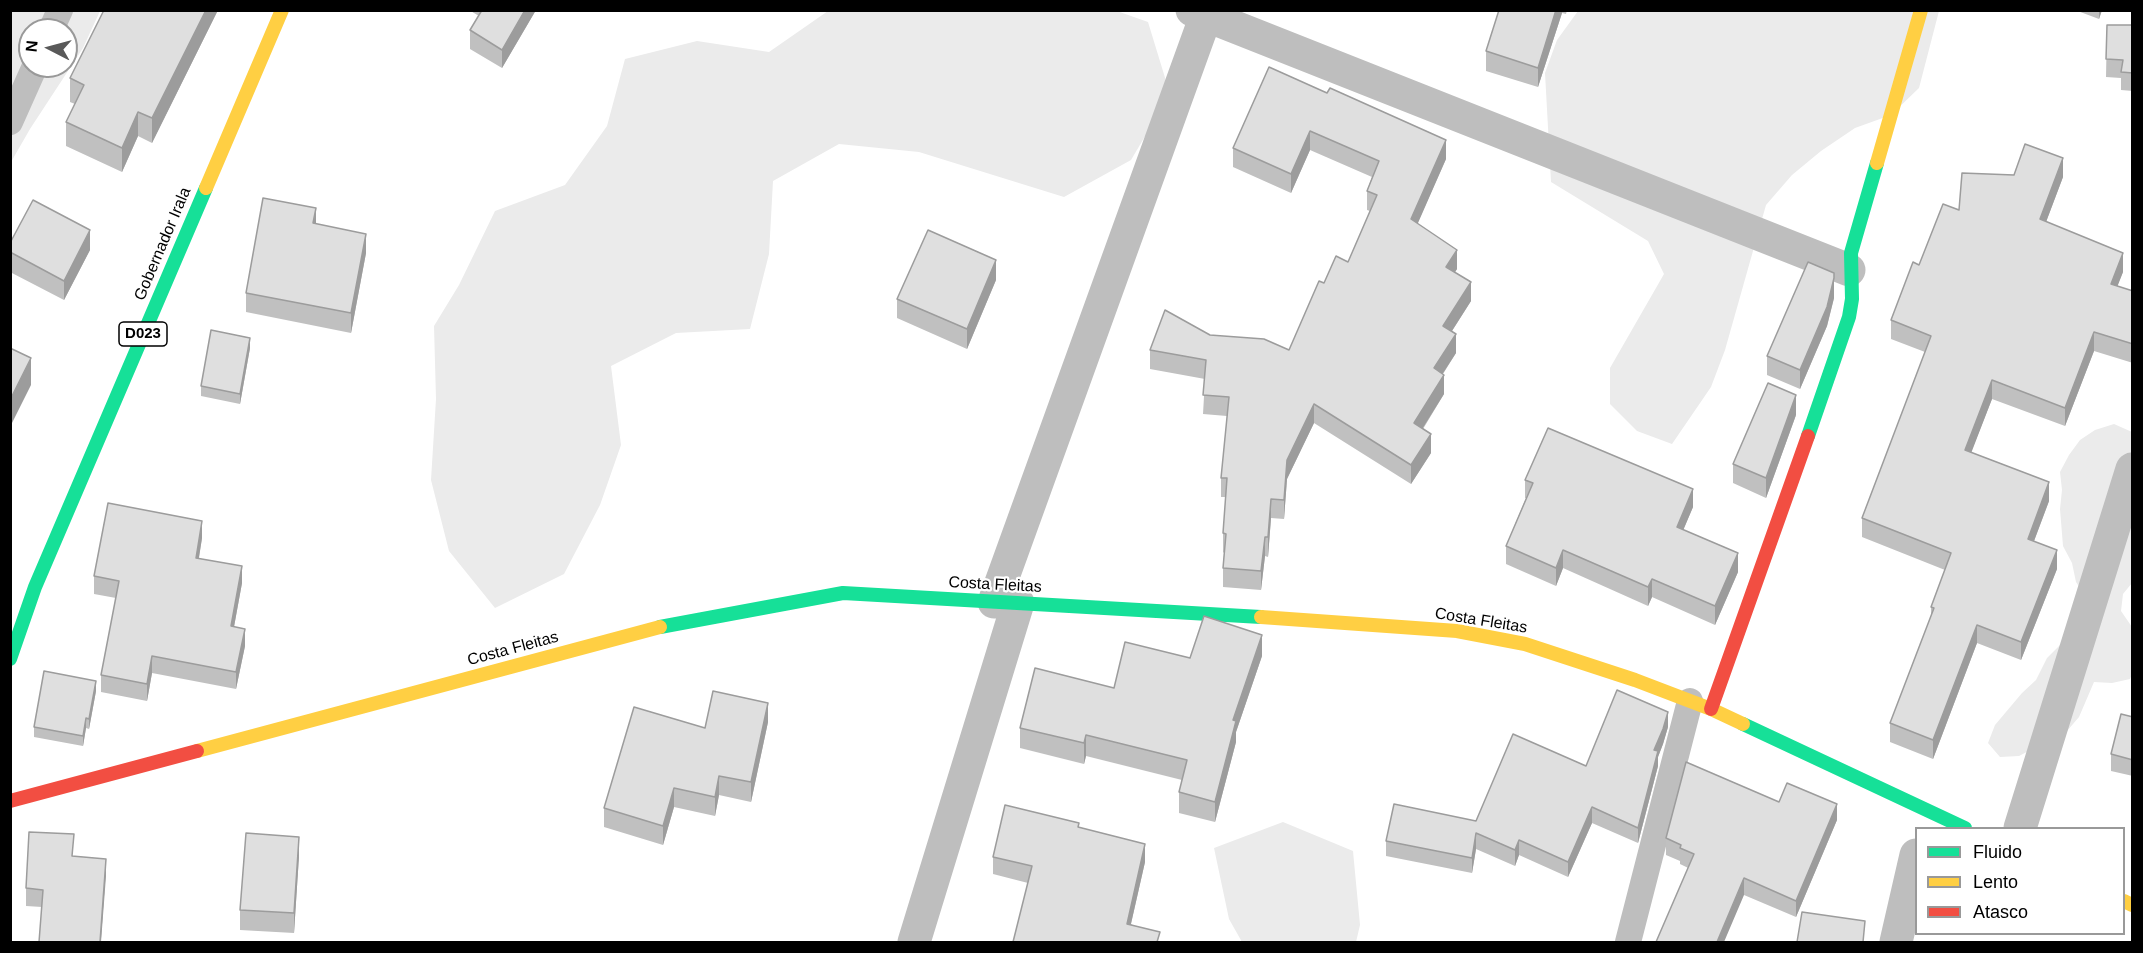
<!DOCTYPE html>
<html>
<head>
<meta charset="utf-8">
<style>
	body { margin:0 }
	#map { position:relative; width:2143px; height:953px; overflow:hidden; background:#fff; font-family:Arial,sans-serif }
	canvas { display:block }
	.frame { position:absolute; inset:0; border:12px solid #000; pointer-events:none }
	.legend { position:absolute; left:1915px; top:827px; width:210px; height:108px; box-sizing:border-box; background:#fff; border:2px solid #999; margin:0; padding:8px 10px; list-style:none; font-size:18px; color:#000 }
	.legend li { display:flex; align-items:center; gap:12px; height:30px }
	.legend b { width:30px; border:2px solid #999 }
	.north { position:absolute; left:18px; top:18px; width:60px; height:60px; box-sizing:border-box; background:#fff; border:2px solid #999; border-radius:50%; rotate:276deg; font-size:16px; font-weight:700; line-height:24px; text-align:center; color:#000 }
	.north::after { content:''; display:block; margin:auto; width:21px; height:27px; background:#595959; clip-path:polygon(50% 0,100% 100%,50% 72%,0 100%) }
</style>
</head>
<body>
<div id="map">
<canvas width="2143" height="953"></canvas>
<div class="frame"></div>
<ul class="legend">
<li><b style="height:8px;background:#16e098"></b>Fluido</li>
<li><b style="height:8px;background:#ffcf43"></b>Lento</li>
<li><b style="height:8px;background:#f24e42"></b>Atasco</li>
</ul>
<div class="north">N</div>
</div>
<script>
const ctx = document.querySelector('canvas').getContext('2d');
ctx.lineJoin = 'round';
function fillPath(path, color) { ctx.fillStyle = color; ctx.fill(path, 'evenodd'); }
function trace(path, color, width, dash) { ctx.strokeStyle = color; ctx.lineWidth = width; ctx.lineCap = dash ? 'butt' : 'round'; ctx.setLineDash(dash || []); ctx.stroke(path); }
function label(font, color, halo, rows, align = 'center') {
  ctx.font = font + ' Arial,sans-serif'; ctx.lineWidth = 4.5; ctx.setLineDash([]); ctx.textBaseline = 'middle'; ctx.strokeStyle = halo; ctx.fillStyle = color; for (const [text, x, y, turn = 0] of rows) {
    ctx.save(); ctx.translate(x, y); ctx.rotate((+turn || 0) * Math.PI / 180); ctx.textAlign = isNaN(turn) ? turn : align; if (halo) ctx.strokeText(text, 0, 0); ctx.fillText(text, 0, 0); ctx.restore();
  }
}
const green = new Path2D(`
	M1114,10L1148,22L1170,94L1131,160L1064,197L919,152L839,144L773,181L769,254L750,329L676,333L611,366L621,445L600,505L564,574L495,608L449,551L431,480L436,399L434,326L459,285L495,211L565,185L607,126L625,59L697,41L769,52L828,11Z
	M11,11H100L83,48L30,129L11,162ZM30,30H66V66H30Z
	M1578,11H1939L1919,88L1891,115L1855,128L1821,151L1792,175L1766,205L1725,350L1711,387L1672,444L1637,431L1610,404V368L1664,274L1648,241L1551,182L1545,73L1557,40Z
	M2114,424L2132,432V583L2123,594L2121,611L2132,627V674L2130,679L2112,683L2094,682L2079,717L2067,731L2019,756L2000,757L1988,743L1995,725L2022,693L2036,680L2047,658L2061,644L2086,597L2076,582L2072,563L2063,546L2060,509L2062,490L2060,472L2069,455L2080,440L2095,430Z
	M1283,822L1353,851L1360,925L1356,942H1242L1229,919L1214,848Z`);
const lane = new Path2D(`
	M51,30L60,10
	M10,122L35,66
	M1628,942L1690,701`);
const street = new Path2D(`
	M1192,10L1849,270
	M994,602L1208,10
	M2020,828L2132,469
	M914,942L1018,603
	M1896,942L1916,855`);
const fast = new Path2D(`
	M1808,436L1849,317L1852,299L1851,253L1877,163
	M660,627L843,593L1261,617
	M10,659L35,587L206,188
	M1743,724L1965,828`);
const slow = new Path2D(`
	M1877,163L1921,10
	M206,188L282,10
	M1261,617L1457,631L1525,644L1635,680L1711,709L1743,724
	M197,751L660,627
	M2124,901L2132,905`);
const jam = new Path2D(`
	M1711,709L1808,436
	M10,801L197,751`);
const wall = new Path2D(`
	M218,10L152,143L138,136L122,172L66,146V122L75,104L70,102V78Z
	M469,10H536L502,68L470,49V30L479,16Z
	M1499,10H1567L1566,14L1562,13L1538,87L1486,71V51Z
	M2075,10H2102L2099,19Z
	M2107,25H2133V91L2121,90V78L2106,77Z
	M1269,67L1446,159L1417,224L1457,269L1455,272L1471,301L1452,331L1456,353L1443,374L1444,394L1423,429L1431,453L1411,484L1314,423L1287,479L1284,519L1271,518L1268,557L1265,556L1261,590L1223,587V568L1224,553L1223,552V533L1226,497H1221V478L1227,416L1203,414L1205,379L1150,369V350L1210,335L1289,350L1324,283L1348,262L1370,211L1367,210V191L1372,177L1310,150L1291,193L1233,167V148Z
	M2014,175L2063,177L2046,222L2123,272L2117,286L2133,291V363L2094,351L2065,426L1992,399L1971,452L2049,501L2034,541L2057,569L2021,660L1977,643L1933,759L1890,742V723L1931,618V607L1945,570L1862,537V518L1925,352L1891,339V320L1919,265L1959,210Z
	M316,224L366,253L351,333L246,312V293Z
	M10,243L90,250L64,300L10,272Z
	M1834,273V298L1827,326L1800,389L1767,375V356Z
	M996,280L967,349L897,318V299Z
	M250,348L240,404L201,396V386Z
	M1796,415L1766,498L1733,483V464Z
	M1525,480L1693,507L1683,530L1738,572L1715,625L1652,597L1648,606L1563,568L1556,586L1506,564V546L1526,498H1525Z
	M202,538L199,558L242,583L234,627L245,646L236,689L152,673L147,701L101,692V675L116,598L94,594V576Z
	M1262,656L1236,732V742L1215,822L1179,813V792L1182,780L1086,756L1084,764L1020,748V728L1114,688L1190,658Z
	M96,691L89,729L86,728L83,746L34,737V727Z
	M2133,717V776L2111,771V754Z
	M768,722L751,802L719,795L715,816L674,807L663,845L604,827V808L705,728Z
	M1668,727L1663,744L1658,757V766L1638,843L1592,823L1568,877L1519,855L1515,866L1476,849L1472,873L1386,856V841L1476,821L1586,766Z
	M1779,802L1837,820L1796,917L1744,895L1680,864V861L1666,855V838Z
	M1079,827L1145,862L1131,924L1160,942L1028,883L993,874V857Z
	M73,856L106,876L42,907L26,906V888Z
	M299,856L294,933L240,930V910Z`);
const shadedWall = new Path2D(`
	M206,10H218L152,143V118Z
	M525,10H536L502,68V50Z
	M1556,10H1562V13L1538,87V68Z
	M2099,10H2102L2099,19Z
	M138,112V136L122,172V148Z
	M1310,131V150L1291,193V174Z
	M1446,140V159L1411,239V219Z
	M2063,158V177L2040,238V219Z
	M316,208V227L313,223Z
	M90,230V250L64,300V281Z
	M366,234V253L351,333V313Z
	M1457,250V269L1446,286V267Z
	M2123,253V272L2111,303V284Z
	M996,260V280L967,349V329Z
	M1834,278V298L1827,326L1800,389V370Z
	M1471,282V301L1443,345V326Z
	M2094,332V351L2065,426V408Z
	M1456,334V353L1434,387V368Z
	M250,338V348L240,404V394Z
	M31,358V385L10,427V400Z
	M1444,375V394L1414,442V423Z
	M1992,380V399L1965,469V450Z
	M1796,395V415L1766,498V478Z
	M1314,404V423L1287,479L1284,519V500L1287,460Z
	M1431,434V453L1411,484V465Z
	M2049,482V501L2028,557V539Z
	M1693,489V507L1677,545V527Z
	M1271,499V518L1268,557V537Z
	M202,521V538L196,575V558Z
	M1265,537V556L1261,590V571Z
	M1563,550V568L1556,586V568Z
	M2057,550V569L2021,660V642Z
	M1738,553V572L1715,625V606Z
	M242,566V583L231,643V626Z
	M1652,579V597L1648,606V587Z
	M1977,625V643L1933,759V740Z
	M245,629V646L236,689V672Z
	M1262,635V656L1236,732V742L1215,822V802L1233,720Z
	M152,656V673L147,701V684Z
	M96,681V691L89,729V719Z
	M768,703V722L751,802V782Z
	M1668,712V727L1663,744L1658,757V766L1638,843V828L1654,750Z
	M86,718V728L83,746V736Z
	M1086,735V756L1084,764V743Z
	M719,776V795L715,816V797Z
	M674,788V807L663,845V826Z
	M1837,804V820L1796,917V901Z
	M1592,807V823L1568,877V862Z
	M1476,833V849L1472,873V858Z
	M299,837V856L294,933V913Z
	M1519,840V855L1515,866V850Z
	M1145,844V862L1127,941V924Z
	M106,859V876L101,942H100Z
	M1744,878V895L1724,942H1717Z`);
const building = new Path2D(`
	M104,10H206L152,118L138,112L122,148L66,122L84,85L70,78Z
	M482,10H525L502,50L470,30Z
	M1499,10H1556L1538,68L1486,51Z
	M2107,25H2133V73L2121,72L2123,60L2106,59Z
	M1269,67L1327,93L1330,88L1446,140L1411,219L1457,250L1446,267L1471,282L1443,326L1456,334L1434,368L1444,375L1414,423L1431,434L1411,465L1314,404L1287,460L1284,500L1271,499L1268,537H1265L1261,571L1223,568L1226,534L1223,533L1227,478H1221L1229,397L1203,395L1206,360L1150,350L1165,310L1210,335L1264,339L1289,350L1319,281L1324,283L1336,256L1348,262L1377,195L1367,191L1379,161L1310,131L1291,174L1233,148Z
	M2025,144L2063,158L2040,219L2123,253L2111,284L2133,291V344L2094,332L2065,408L1992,380L1965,450L2049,482L2028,539L2057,550L2021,642L1977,625L1933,740L1890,723L1934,608L1931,607L1951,553L1862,518L1931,336L1891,320L1913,262L1919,265L1943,204L1959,210L1962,173L2014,175Z
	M263,198L316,208L313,223L366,234L351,313L246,293Z
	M33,200L90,230L64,281L10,252V243Z
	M928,230L996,260L967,329L897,299Z
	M1808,262L1834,273V278L1827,307L1800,370L1767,356Z
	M211,330L250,338L240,394L201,386Z
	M10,348L31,358L10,400Z
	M1768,383L1796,395L1766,478L1733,464Z
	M1548,428L1693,489L1677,527L1738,553L1715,606L1652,579L1648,587L1563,550L1556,568L1506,546L1533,483L1525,480Z
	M108,503L202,521L196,558L242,566L231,626L245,629L236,672L152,656L147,684L101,675L119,581L94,576Z
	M1204,616L1262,635L1233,720L1236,721L1215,802L1179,792L1187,760L1086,735L1084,743L1020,728L1035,668L1114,688L1125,642L1190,658Z
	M44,671L96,681L89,719L86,718L83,736L34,727Z
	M1617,690L1668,712L1663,729L1654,750L1658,751L1638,828L1592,807L1568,862L1519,840L1515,850L1476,833L1472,858L1386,841L1394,804L1476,821L1513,734L1586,766Z
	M713,691L768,703L751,782L719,776L715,797L674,788L663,826L604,808L634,707L705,728Z
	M2121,714L2133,717V760L2111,754Z
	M1686,762L1779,802L1787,783L1837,804L1796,901L1744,878L1717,942H1656L1694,854L1680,848L1681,845L1666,838Z
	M1005,805L1079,823L1078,827L1145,844L1127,924L1160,932L1157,942H1013L1032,866L993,857Z
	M29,832L74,834L72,856L106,859L100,942H39L43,890L26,888Z
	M246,833L299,837L294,913L240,910Z
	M1802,912L1865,921L1863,942H1797Z`);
const shields = [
	[143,334,48]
];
const shieldNames = [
	["D023",143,334]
];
const streetNames = [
	["Gobernador Irala",163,244,-67],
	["Costa Fleitas",995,585,3],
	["Costa Fleitas",1481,621,9],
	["Costa Fleitas",513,649,-15]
];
fillPath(green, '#ebebeb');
trace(lane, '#bebebe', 26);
trace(street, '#bebebe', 33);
trace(fast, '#16e098', 14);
trace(slow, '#ffcf43', 14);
trace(jam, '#f24e42', 14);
fillPath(wall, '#c0c0c0');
fillPath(shadedWall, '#9c9c9c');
fillPath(building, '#dfdfdf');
trace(building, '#9c9c9c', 1.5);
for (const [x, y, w] of shields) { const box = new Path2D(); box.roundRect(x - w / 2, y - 12, w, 24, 4.5); ctx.fillStyle = '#fff'; ctx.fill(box); trace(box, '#000', 1.5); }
label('bold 15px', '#000', null, shieldNames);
label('16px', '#000', '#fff', streetNames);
</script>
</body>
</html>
